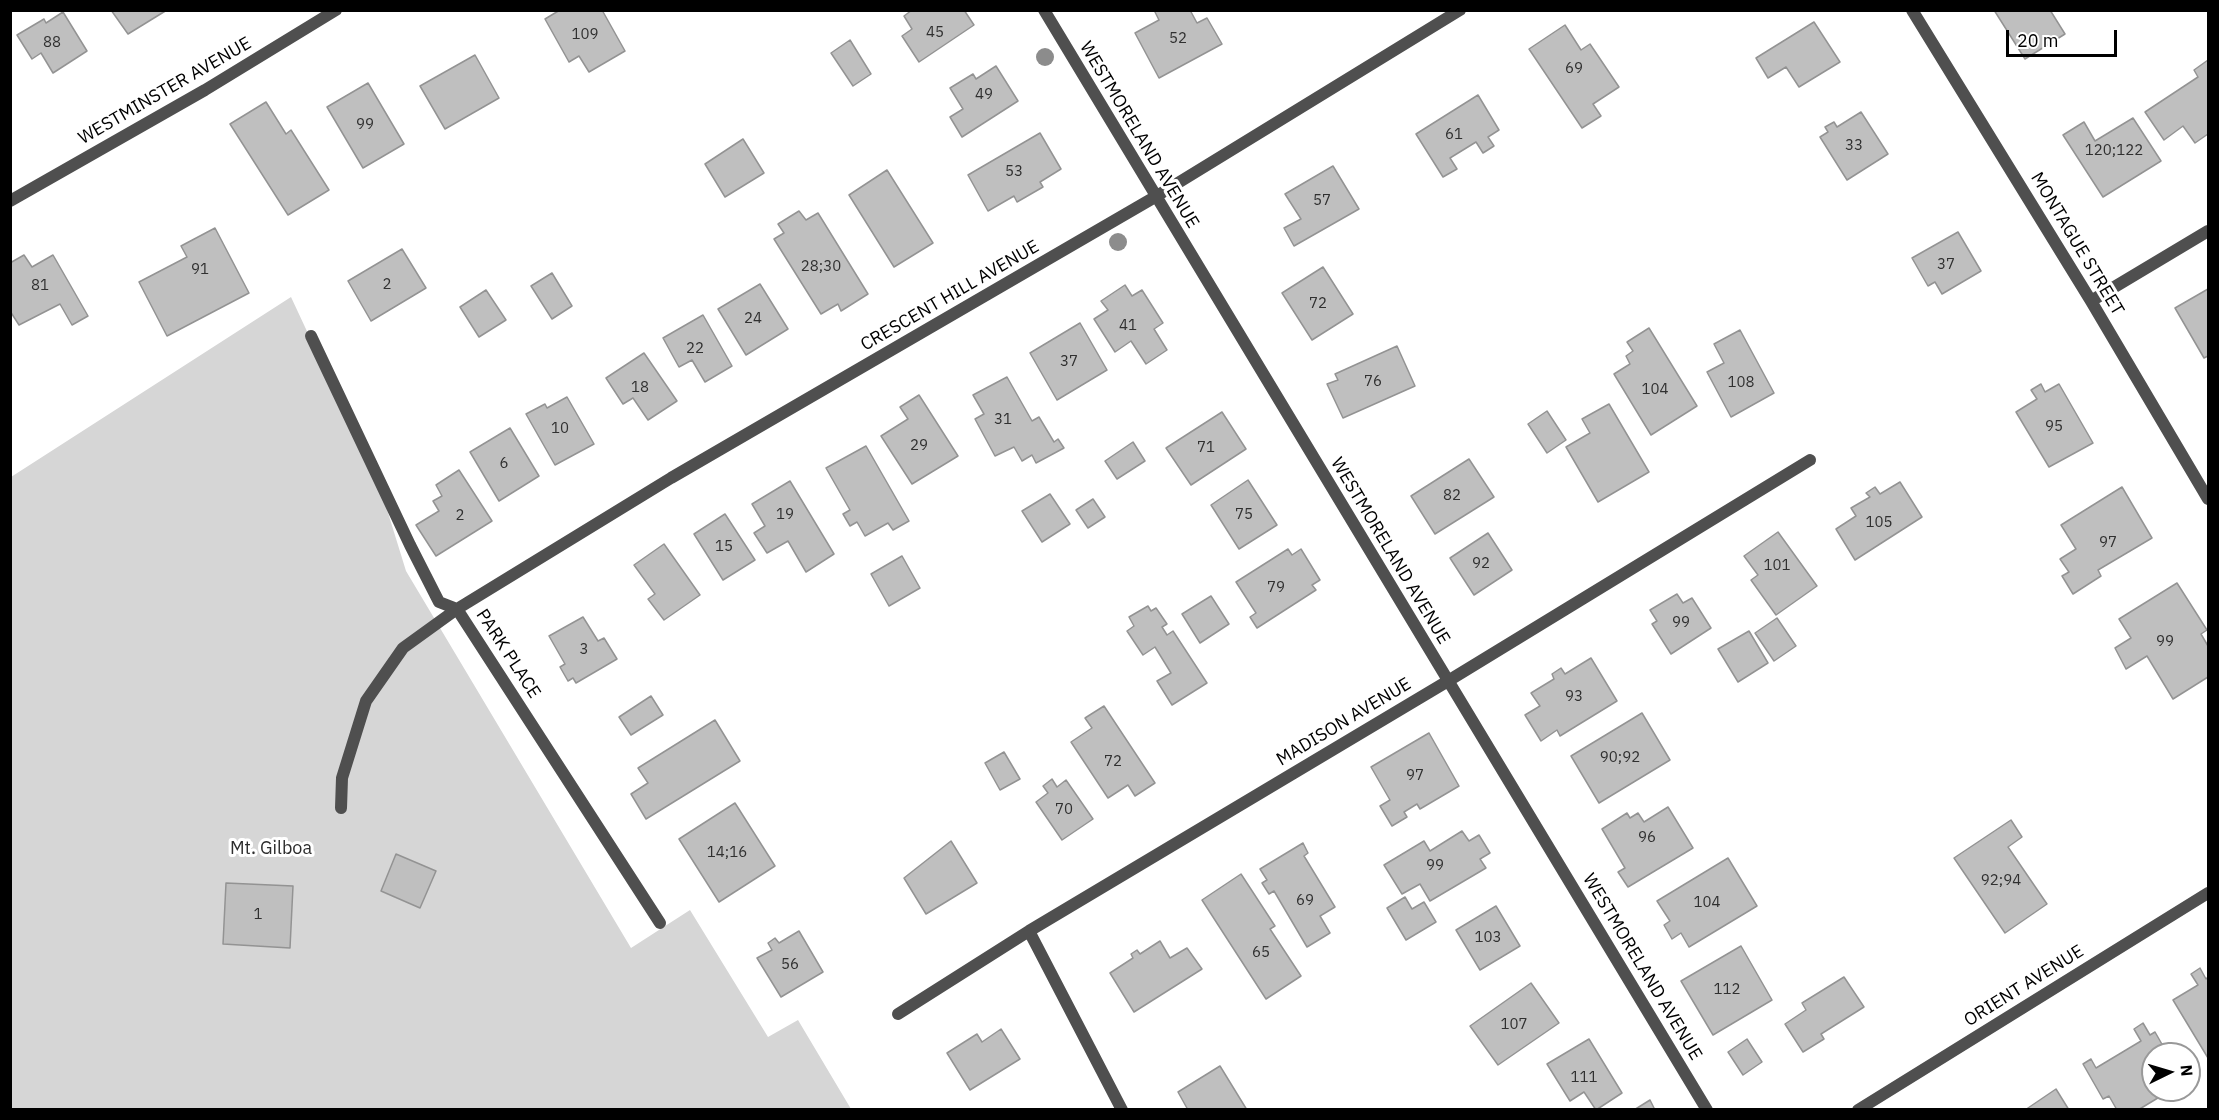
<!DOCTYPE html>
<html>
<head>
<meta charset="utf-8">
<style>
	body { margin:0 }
	#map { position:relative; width:2219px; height:1120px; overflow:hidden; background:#fff; font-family:"IBM Plex Sans",sans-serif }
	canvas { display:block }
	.frame { position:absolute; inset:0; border:12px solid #000; pointer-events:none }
	.north { position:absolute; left:2141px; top:1042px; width:60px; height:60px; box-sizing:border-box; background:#fff; border:2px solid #999; border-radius:50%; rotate:85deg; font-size:16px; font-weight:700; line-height:24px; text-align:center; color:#000 }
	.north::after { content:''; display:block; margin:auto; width:21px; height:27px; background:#000; clip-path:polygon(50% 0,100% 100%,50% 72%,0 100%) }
	.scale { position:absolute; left:2006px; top:30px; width:111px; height:27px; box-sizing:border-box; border:3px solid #000; border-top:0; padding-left:8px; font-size:18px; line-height:21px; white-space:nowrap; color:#000; -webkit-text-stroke:4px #fff; paint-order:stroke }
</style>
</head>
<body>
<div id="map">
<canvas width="2219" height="1120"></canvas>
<div class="frame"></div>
<div class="north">N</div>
<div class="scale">20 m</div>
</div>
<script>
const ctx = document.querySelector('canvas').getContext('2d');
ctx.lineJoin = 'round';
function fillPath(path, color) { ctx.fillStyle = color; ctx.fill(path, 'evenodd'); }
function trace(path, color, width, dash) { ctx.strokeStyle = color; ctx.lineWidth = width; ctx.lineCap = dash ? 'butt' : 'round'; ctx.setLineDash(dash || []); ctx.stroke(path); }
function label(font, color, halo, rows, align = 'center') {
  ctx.font = font + ' "IBM Plex Sans",sans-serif'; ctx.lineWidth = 6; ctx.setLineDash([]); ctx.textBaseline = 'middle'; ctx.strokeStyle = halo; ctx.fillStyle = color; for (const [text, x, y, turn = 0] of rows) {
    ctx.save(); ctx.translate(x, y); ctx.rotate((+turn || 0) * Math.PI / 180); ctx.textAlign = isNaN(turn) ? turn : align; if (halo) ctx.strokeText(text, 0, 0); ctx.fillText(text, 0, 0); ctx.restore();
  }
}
const green = new Path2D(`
	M291,297L381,490L406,571L631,948L690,910L768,1037L798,1020L851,1109L11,1110V477Z`);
const building = new Path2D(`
	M111,10H167L128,34Z
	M560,10H602L625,51L589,72L579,56L569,62L545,19Z
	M912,10H964L974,25L919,62L902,36L912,29L904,16Z
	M1154,10H1190L1197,23L1207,18L1222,44L1159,78L1135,33L1159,20Z
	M1994,10H2050L2065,34L2025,59Z
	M63,12L87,51L53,73L41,53L32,59L17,35L44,19L46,23Z
	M1814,22L1840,62L1799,87L1786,67L1768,78L1756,58Z
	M1565,25L1581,50L1590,44L1619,87L1593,104L1601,116L1582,128L1529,49Z
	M850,40L871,74L853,86L831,53Z
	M475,55L499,98L445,129L420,86Z
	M2208,60V134L2195,143L2183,126L2164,140L2145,112L2198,77L2194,70Z
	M996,66L1018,101L962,137L950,117L963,109L950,88L973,74L976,79Z
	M368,83L404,144L363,168L327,107Z
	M1478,95L1499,130L1488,137L1494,146L1483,153L1476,142L1450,158L1457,169L1443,177L1416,134Z
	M266,102L286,134L291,130L329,190L288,215L230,124Z
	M1861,112L1888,154L1847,180L1820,137L1828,132L1825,127L1834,122L1837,127Z
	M2133,118L2161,161L2103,197L2063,135L2084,122L2095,141Z
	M1040,133L1061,169L1040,182L1043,187L1017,202L1014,196L988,211L968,175Z
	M743,139L764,173L725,197L705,164Z
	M1333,166L1359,209L1294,246L1284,228L1301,219L1285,194Z
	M887,170L933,243L894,267L849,195Z
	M799,211L806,220L818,213L868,294L841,311L838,304L821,314L774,239L784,233L778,224Z
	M215,228L249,293L167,336L139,282L187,257L181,246Z
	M1958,232L1981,271L1942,294L1935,282L1928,286L1912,258Z
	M402,249L426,288L371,321L348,281Z
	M24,255L32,267L53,255L88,316L72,325L60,304L19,325L10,311V263Z
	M1323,267L1353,314L1312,340L1282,293Z
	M552,273L572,306L552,319L531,286Z
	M760,284L788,329L746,355L718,309Z
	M1125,285L1132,296L1142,290L1163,323L1154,329L1167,350L1146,364L1131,341L1115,352L1094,319L1108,310L1101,301Z
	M2208,289V356L2204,358L2175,308Z
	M486,290L506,320L479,337L460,307Z
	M703,315L732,366L705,382L692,360L679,367L663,338Z
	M1080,323L1107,370L1057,400L1030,353Z
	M1649,328L1697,406L1651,435L1614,374L1630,364L1626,356L1633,351L1627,342Z
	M1740,330L1774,393L1731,417L1707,372L1724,363L1714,344Z
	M1397,346L1415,386L1343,418L1327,384L1338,380L1335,374Z
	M644,353L677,401L648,420L633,398L623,404L606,378Z
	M1007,377L1032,421L1039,417L1054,442L1058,439L1064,448L1036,463L1032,455L1022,461L1014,447L995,456L975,419L984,414L973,395Z
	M2041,384L2045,392L2059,384L2093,443L2049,467L2016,412L2037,399L2031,390Z
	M919,395L958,456L912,484L881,436L908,419L900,407Z
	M567,397L594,444L555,465L526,414L545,404L547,408Z
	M1609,404L1649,472L1598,502L1566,447L1590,433L1582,419Z
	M1547,411L1566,440L1547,453L1528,424Z
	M1222,412L1246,449L1191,485L1166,448Z
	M510,428L539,476L499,501L470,452Z
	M1133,442L1145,461L1117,479L1105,461Z
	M866,446L909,521L893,530L888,523L865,536L857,522L850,526L843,514L850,510L826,468Z
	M1469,459L1494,497L1435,534L1411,496Z
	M459,470L492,521L436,556L416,525L439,511L433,501L442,496L436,485Z
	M1248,480L1277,525L1239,549L1211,505Z
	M790,481L834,554L806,572L788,541L767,553L754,533L765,526L752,504Z
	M1900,482L1922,517L1855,560L1836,529L1856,516L1851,508L1870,497L1866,493L1875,487L1880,494Z
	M2122,487L2152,538L2098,570L2101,576L2073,594L2062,576L2069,572L2060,559L2076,549L2061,525Z
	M1050,494L1070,524L1042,542L1022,511Z
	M1093,499L1105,517L1088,528L1076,510Z
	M725,514L755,560L723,580L694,534Z
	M1778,532L1817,586L1776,615L1751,580L1758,575L1744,556Z
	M1488,533L1512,570L1474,595L1450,558Z
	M664,544L700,595L664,620L648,599L655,594L634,565Z
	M1288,549L1292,555L1301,549L1320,580L1312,585L1316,590L1257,628L1250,617L1256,613L1236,582Z
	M902,556L920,588L889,606L871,574Z
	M2177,583L2207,630L2201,634L2208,646V677L2173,699L2147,656L2126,669L2115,648L2131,638L2119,619Z
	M1677,594L1683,603L1692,598L1711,628L1671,654L1652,624L1657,621L1650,610Z
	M1211,596L1229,624L1200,643L1182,614Z
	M1148,606L1151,611L1156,608L1167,624L1162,627L1167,635L1173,631L1207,683L1172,705L1157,681L1171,673L1155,647L1143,655L1127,631L1134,626L1129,617Z
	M583,617L598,641L604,638L617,659L576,683L573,678L568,681L560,667L565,664L549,636Z
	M1777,618L1796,646L1774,661L1755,633Z
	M1749,631L1768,663L1738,682L1718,649Z
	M1591,658L1617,701L1560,736L1557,730L1541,741L1525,715L1540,706L1531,693L1554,679L1552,674L1561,668L1565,674Z
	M651,696L663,715L631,735L619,717Z
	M1104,706L1155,783L1135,796L1128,785L1108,798L1071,742L1092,728L1085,718Z
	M1642,713L1670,760L1599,803L1571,756Z
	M715,720L740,761L646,819L631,794L648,783L638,768Z
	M1429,733L1459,786L1420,809L1417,804L1404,812L1407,817L1392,826L1380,806L1390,800L1371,767Z
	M1004,752L1020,779L1000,790L985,763Z
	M1052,779L1057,787L1066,780L1093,819L1062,840L1036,802L1048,793L1043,786Z
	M735,803L775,866L719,902L679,839Z
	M1668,807L1693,848L1628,887L1618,872L1625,868L1602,829L1627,813L1630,818L1638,813L1644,822Z
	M2011,820L2022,837L2008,847L2047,904L2005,933L1954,858Z
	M1462,831L1469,841L1479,835L1490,853L1480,859L1486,868L1430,901L1420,884L1402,894L1384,865L1424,841L1430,851Z
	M951,841L977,883L926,914L904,878Z
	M1303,843L1308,853L1304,856L1335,907L1320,916L1330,933L1307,947L1274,891L1269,894L1262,883L1267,880L1260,869Z
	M396,854L436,871L420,908L381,891Z
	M1728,858L1757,906L1689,947L1681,933L1672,939L1664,925L1670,921L1657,901Z
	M1241,874L1275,926L1270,929L1301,976L1266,999L1202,900Z
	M226,883L293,886L290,948L223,944Z
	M1405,897L1412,909L1424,902L1436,922L1406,940L1387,908Z
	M1496,906L1520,946L1480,970L1456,930Z
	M799,931L823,972L781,997L757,958L772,950L768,943L775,938L779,943Z
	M1160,941L1170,958L1187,948L1202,969L1134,1012L1110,973L1133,958L1131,954L1137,950L1140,954Z
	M1741,946L1772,1000L1713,1035L1681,981Z
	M2200,968L2206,979L2208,977V1058L2173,1000L2198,985L2191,974Z
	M1844,977L1864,1007L1821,1034L1824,1039L1803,1052L1785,1024L1806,1010L1802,1003Z
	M1531,983L1559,1023L1498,1065L1470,1026Z
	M2143,1023L2150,1035L2155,1032L2163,1046L2158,1050L2161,1054H2153V1090H2171L2138,1110H2117L2109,1096L2103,1099L2083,1064L2091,1059L2096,1068L2141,1041L2134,1029Z
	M1001,1029L1020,1059L970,1090L947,1053L977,1034L982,1042Z
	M1589,1039L1622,1093L1596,1110L1584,1092L1570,1101L1547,1064Z
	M1747,1039L1762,1062L1743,1075L1728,1052Z
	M1220,1066L1247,1110H1188L1178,1092Z
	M2056,1089L2069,1110H2025Z
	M1650,1100L1655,1110H1634Z`);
const minor = new Path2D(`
	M1044,10L1707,1110
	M1912,10L2091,301L2208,499
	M10,201L205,90L336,10
	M2091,301L2208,231
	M311,336L410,545L439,602L457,609L660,923
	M341,808L342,778L366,701L403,648L457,609L671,478L1155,197L1460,10
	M1029,931L1122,1110
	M898,1014L1029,931L1448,681L1810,460
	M1858,1110L2208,893`);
const trees = [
	[1045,57],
	[1118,242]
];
const numberNames = [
	["45",935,33],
	["109",585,35],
	["52",1178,39],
	["88",52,43],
	["69",1574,69],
	["49",984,95],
	["99",365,125],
	["61",1454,135],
	["33",1854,146],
	["120;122",2114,151],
	["53",1014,172],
	["57",1322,201],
	["37",1946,265],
	["28;30",821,267],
	["91",200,270],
	["2",387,285],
	["81",40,286],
	["72",1318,304],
	["24",753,319],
	["41",1128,326],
	["22",695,349],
	["37",1069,362],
	["76",1373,382],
	["108",1741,383],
	["18",640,388],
	["104",1655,390],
	["31",1003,420],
	["95",2054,427],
	["10",560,429],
	["29",919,446],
	["71",1206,448],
	["6",504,464],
	["82",1452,496],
	["19",785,515],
	["75",1244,515],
	["2",460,516],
	["105",1879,523],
	["97",2108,543],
	["15",724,547],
	["92",1481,564],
	["101",1777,566],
	["79",1276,588],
	["99",1681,623],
	["99",2165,642],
	["3",584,650],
	["93",1574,697],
	["90;92",1620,758],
	["72",1113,762],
	["97",1415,776],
	["70",1064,810],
	["96",1647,838],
	["14;16",727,853],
	["99",1435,866],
	["92;94",2001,881],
	["69",1305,901],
	["104",1707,903],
	["1",258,915],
	["103",1488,938],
	["65",1261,953],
	["56",790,965],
	["112",1727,990],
	["107",1514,1025],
	["111",1584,1078]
];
const streetNames = [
	["WESTMINSTER AVENUE",165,91,-30],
	["WESTMORELAND AVENUE",1139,135,59],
	["MONTAGUE STREET",2077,244,59],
	["CRESCENT HILL AVENUE",950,296,-30],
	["WESTMORELAND AVENUE",1390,551,59],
	["PARK PLACE",508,654,57],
	["MADISON AVENUE",1344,722,-31],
	["WESTMORELAND AVENUE",1642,967,59],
	["ORIENT AVENUE",2024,986,-32]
];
const parkNames = [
	["Mt. Gilboa",271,849]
];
fillPath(green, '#d6d6d6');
fillPath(building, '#bfbfbf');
trace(building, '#939393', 1.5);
trace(minor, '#4f4f4f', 12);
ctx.fillStyle = '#8c8c8c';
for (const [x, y] of trees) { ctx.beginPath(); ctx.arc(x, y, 9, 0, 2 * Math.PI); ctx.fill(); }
label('15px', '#303030', null, numberNames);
label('18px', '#000', '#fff', streetNames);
label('18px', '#2d2d2d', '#fff', parkNames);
</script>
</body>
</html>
